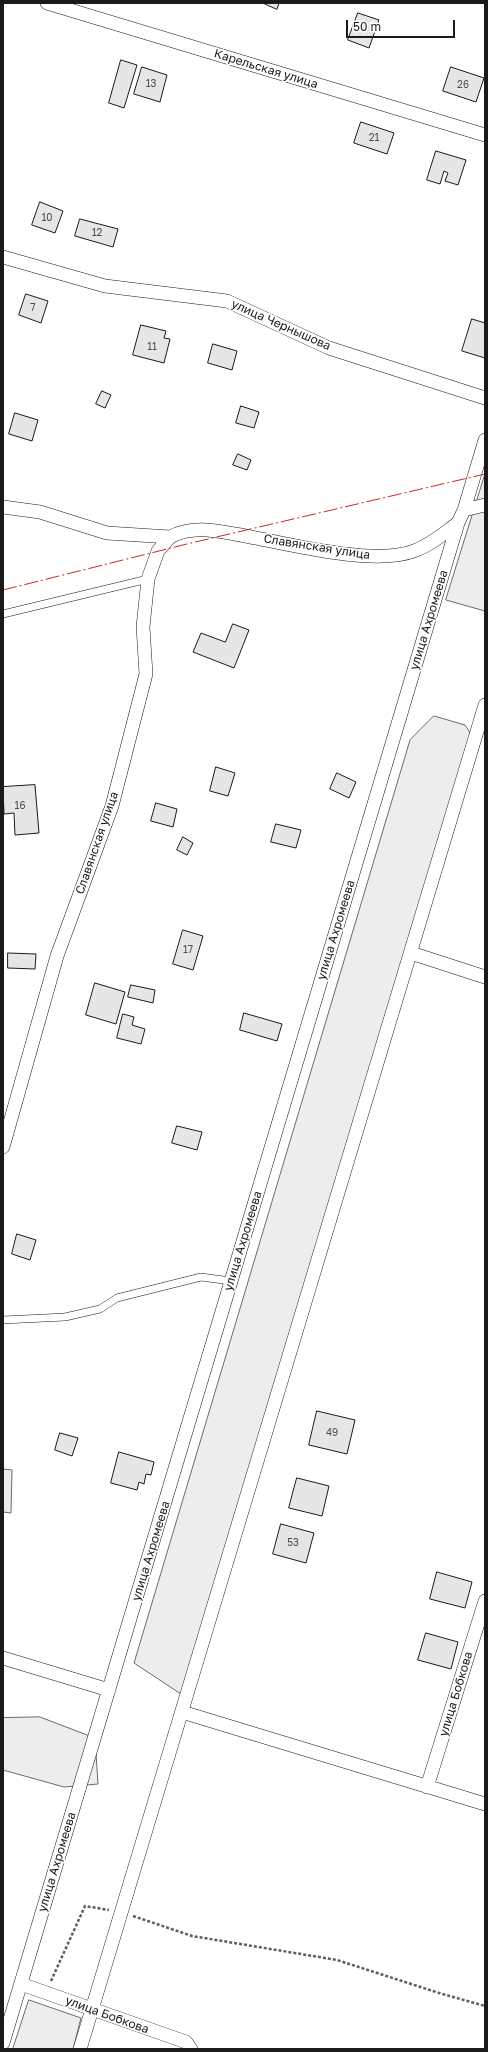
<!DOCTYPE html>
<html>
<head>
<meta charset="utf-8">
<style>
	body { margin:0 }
	#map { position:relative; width:488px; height:2052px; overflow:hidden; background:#fff; font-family:"Golos Text",sans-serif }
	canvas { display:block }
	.frame { position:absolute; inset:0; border:4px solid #1a1a1a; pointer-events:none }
	.scale { position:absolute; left:346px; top:20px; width:109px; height:18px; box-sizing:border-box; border:2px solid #1a1a1a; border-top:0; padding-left:5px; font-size:12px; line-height:14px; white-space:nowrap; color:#1a1a1a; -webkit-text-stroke:3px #fff; paint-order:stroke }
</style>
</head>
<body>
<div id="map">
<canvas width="488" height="2052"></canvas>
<div class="frame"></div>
<div class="scale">50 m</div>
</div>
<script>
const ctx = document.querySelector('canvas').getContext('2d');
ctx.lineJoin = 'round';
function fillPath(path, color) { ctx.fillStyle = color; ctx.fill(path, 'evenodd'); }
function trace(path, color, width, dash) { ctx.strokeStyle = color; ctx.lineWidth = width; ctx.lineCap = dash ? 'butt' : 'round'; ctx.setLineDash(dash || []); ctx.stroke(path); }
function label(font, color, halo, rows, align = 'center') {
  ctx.font = font + ' "Golos Text",sans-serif'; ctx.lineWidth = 3; ctx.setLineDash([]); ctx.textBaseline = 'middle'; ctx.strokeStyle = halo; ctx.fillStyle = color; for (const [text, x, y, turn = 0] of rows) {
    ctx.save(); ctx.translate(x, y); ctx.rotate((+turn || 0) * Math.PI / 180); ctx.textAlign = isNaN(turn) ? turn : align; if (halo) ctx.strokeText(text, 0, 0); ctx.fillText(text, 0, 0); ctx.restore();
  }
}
const built = new Path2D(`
	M485,474V611L446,600Z
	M434,716L465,725L477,743L184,1696L134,1663L410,740Z
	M3,1469L12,1470L11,1513L3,1512Z
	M40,1717L95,1738L98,1784L64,1787L3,1770V1718Z
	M29,2000L81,2018L73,2049H13Z`);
const building = new Path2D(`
	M263,3H279L277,9Z
	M358,13L379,20L369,48L348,40Z
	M121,60L137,65L124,108L109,103Z
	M142,67L167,75L160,102L134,94Z
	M451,67L484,78L476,102L443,91Z
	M361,122L394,133L387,154L354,143Z
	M436,151L466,160L458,185L445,181L448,173L444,171L440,184L427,180Z
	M40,202L63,211L55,233L32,225Z
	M80,219L118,229L113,247L75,236Z
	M26,294L48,301L41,323L19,315Z
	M472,319L485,323V358L462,351Z
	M141,325L166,331L164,338L170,339L164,363L133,355Z
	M213,344L237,351L232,370L208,363Z
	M102,391L111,395L105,408L96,404Z
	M241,406L259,412L254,428L236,423Z
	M15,413L38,420L32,441L9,434Z
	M238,454L251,460L247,470L233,465Z
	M233,624L249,630L234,668L193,652L201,633L225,642Z
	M216,767L235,773L228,796L210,791Z
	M337,773L356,782L349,798L330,789Z
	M35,785L39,833L15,835L14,813L4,814L3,787Z
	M156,803L177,809L173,827L151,821Z
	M276,824L301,830L296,848L271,842Z
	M183,837L193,843L187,855L177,850Z
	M183,930L203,936L193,970L173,964Z
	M8,953L36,954L35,969L8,968Z
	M95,983L125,992L116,1024L86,1015Z
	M131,985L155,990L153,1003L128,997Z
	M244,1013L282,1024L277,1041L240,1030Z
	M123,1014L134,1017L132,1025L145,1029L141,1044L117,1038Z
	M177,1126L202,1132L197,1150L172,1143Z
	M17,1234L36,1240L30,1260L12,1254Z
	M317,1411L355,1420L347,1454L309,1445Z
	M60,1433L78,1438L72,1456L55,1450Z
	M119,1452L154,1462L151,1475L146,1474L144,1484L139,1482L137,1490L111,1483Z
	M297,1478L329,1486L322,1516L289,1508Z
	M281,1524L314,1533L306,1563L273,1554Z
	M437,1572L472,1582L465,1608L430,1599Z
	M426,1633L458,1642L451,1669L418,1660Z`);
const path = new Path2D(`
	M133,1916L192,1936L337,1960L439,1993L485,2006
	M51,1981L85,1906L109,1910`);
const service = new Path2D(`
	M3,614L148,579
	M3,1320L65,1317L100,1309L117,1298L201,1277L231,1281`);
const minor = new Path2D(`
	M47,3L485,135
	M3,257L105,286L227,301L329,348L485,398
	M3,507L40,512L107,533L170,537C192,526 212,530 235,534C282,542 371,567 414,551C431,545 444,533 458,523
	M464,510L485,505
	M411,953L485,977
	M3,1147L57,956L112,806L146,674L143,627L148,579L158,551L170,537
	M3,1658L109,1690
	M182,1712L485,1804
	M427,1787L485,1601
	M21,1984L186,2042L191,2049
	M3,2043L458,523L464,510L485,440
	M80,2049L485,705`);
const power = new Path2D(`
	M3,590L191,543L485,474`);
const numberNames = [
	["13",151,84],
	["26",463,85],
	["21",374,138],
	["10",47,218],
	["12",97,233],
	["7",33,308],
	["11",152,347],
	["16",20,806],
	["17",188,950],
	["49",332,1433],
	["53",293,1543]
];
const streetNames = [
	["Карельская улица",266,69,17],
	["улица Чернышова",281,325,24],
	["Славянская улица",317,547,9],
	["улица Ахромеева",429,620,-73],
	["Славянская улица",97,843,-71],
	["улица Ахромеева",336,930,-73],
	["улица Ахромеева",243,1241,-73],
	["улица Ахромеева",151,1551,-73],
	["улица Бобкова",456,1694,-73],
	["улица Ахромеева",57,1862,-73],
	["улица Бобкова",107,2015,20]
];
fillPath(built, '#ededed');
trace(built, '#6a6a6a', 1);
fillPath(building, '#e6e6e6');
trace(building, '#1a1a1a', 1);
trace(service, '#1a1a1a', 8);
trace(minor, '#1a1a1a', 14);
trace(path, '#5f5f5f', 2.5, [3, 2]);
trace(service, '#fff', 7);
trace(minor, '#fff', 13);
trace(power, '#c62828', 1, [14, 3, 2, 3]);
label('10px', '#4d4d4d', null, numberNames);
label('12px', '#1a1a1a', '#fff', streetNames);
</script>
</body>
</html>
